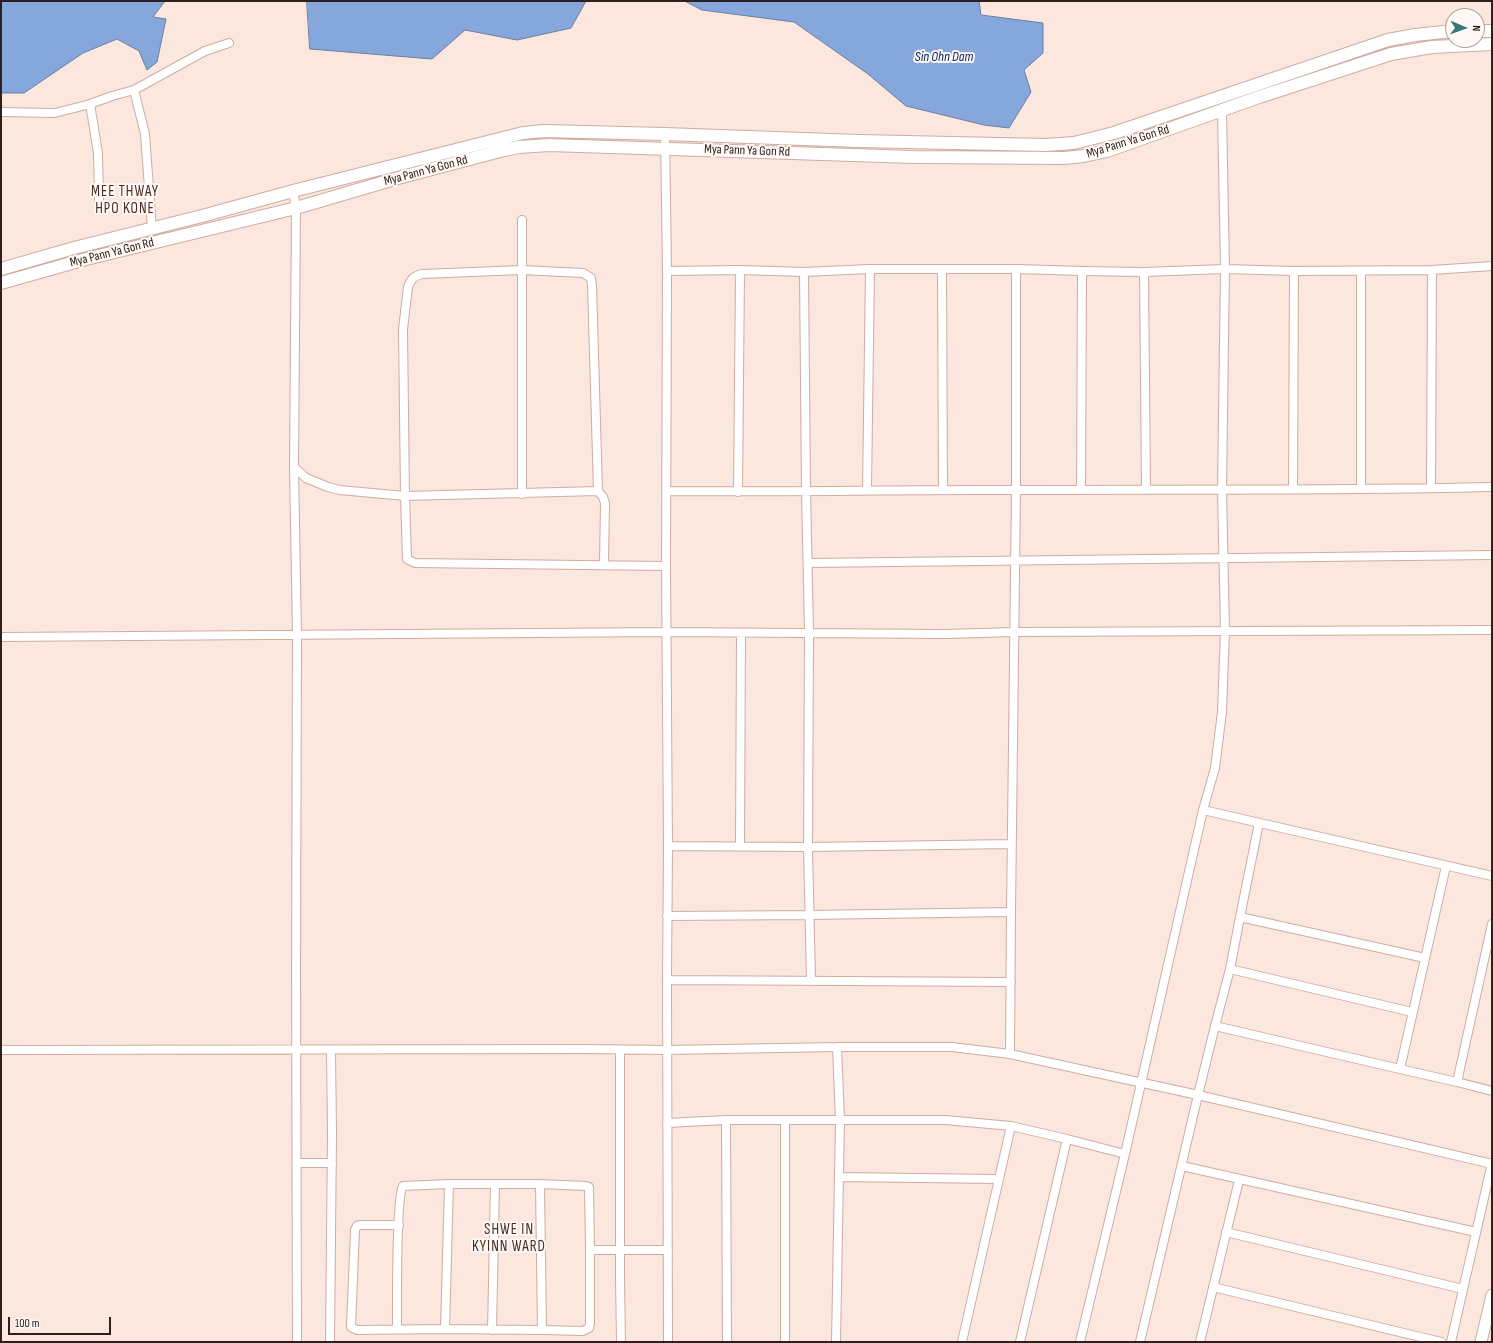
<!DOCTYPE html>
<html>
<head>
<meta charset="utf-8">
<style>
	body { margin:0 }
	#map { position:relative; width:1493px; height:1343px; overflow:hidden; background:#fce7df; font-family:"Sofia Sans Condensed",sans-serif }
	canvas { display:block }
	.frame { position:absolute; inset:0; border:2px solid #2d201c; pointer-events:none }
	.north { position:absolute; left:1445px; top:8px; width:40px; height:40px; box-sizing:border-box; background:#fff8f5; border:1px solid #aba29e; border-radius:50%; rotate:92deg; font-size:11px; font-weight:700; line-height:16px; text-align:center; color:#2d201c }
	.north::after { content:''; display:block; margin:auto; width:14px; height:18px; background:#327a76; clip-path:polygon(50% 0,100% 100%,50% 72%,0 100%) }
	.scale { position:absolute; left:8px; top:1317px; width:103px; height:18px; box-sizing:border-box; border:2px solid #2d201c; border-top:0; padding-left:5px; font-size:12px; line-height:14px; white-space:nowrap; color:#2d201c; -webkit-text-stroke:3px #fff8f5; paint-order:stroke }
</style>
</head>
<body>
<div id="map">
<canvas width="1493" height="1343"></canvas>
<div class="frame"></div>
<div class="north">N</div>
<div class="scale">100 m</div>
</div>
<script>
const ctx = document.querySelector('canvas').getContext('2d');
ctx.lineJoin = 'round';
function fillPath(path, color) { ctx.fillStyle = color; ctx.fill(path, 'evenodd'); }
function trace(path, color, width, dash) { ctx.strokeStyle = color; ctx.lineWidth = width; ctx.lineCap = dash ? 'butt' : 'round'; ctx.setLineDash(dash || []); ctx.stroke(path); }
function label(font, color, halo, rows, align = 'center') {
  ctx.font = font + ' "Sofia Sans Condensed",sans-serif'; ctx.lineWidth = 4; ctx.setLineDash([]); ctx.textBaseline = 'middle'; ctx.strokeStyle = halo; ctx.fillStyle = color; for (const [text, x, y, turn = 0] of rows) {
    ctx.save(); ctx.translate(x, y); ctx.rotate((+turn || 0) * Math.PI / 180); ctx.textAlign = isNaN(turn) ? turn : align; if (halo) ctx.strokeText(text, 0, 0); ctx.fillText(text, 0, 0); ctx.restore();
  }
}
const water = new Path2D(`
	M1,1H165L153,17L166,19L157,62L147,70L139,51L117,39L83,53L24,93H1Z
	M307,1H586L571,28L517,40L465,30L432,59L310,49Z
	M685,1H979L981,15L1043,23V53L1024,70L1031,92L1009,128L984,125L906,106L868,74L794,22L702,10Z`);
const street = new Path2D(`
	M134,90L145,134L152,229
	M90,104L98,153L99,201
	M1,112L55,113L90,104L112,96L134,90L205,51L229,43
	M665,134L667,271L666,566L668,846L667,980L668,1342
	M293,191L296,208L294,467L297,635L296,968L297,1342
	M942,269L943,490
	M667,271L740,270L804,272L870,269H1016L1082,271L1144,272L1225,269L1294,271L1432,270L1492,266
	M804,272L806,491L809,633L808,847L811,981
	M1144,272L1146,490
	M294,467L306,478L328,487L340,490L405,496L598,491L592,285L591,278L583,273L522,270L422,274C414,276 411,279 408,287L403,329L405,496L407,559L415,563L666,566
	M1361,488V271
	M1431,488L1432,270
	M1293,489L1294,271
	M867,490L870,269
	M1081,490L1082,271
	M598,491L603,497L605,503L604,564
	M667,491C772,492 877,490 982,490C1152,489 1322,491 1492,487
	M738,492L740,270
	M522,494V220
	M808,563L1492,555
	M1,637L666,632L944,634L1015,632L1492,630
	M1203,810L1492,876
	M668,846L808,847L1012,844
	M740,846L741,633
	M1446,866L1400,1069L1457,1082
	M667,916L809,915L1011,912
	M1240,917L1259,823
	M1492,924L1457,1082L1492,1091
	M1230,969L1412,1012
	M667,980L1011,982
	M1215,1026L1230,969L1240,917L1425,958
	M1,1050L583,1049L667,1050L837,1047H952L1010,1054L1198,1095L1492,1164
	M620,1050V1278L621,1342
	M1010,1054L1011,912L1016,490V269
	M726,1120L727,1342
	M667,1123L726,1120H945L1011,1126L1067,1139L1125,1154
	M297,1163H332
	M1182,1166L1476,1232
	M840,1177L998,1179
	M399,1225H360L357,1226L355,1230L351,1327L357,1330L445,1329L449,1184
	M1226,1232L1463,1289
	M1213,1287L1441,1342
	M397,1329C397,1309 396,1196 403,1186L449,1184H540
	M445,1329L542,1330L540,1184L586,1186L589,1187L590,1250
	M492,1330L495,1184
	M542,1330L583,1331L589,1328L590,1324V1250H668
	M330,1342L332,1133L331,1050
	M785,1342V1120
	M836,1342L840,1120L837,1047
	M962,1342L1011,1126
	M1020,1342L1067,1139
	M1080,1342L1125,1154L1203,810L1215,768L1222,712L1225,630L1222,490L1225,269L1222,111
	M1140,1342L1198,1095L1215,1026L1400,1069
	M1200,1342L1239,1180
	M1451,1342L1492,1163`);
const secondary = new Path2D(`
	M1481,1342L1492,1295`);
const primary = new Path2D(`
	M1477,31H1492
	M1,269L74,248L202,216L293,191L523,133L544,131L665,134L859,141L1045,145L1074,143L1114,133L1388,40L1415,35L1453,31
	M1,283L86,259L296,208L398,178L504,150L519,147L549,145L913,157L1064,158L1084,156L1107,151L1259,97L1391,54L1432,47L1492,44`);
const streetNames = [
	["Mya Pann Ya Gon Rd",1128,142,-17],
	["Mya Pann Ya Gon Rd",747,151,2],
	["Mya Pann Ya Gon Rd",426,171,-15],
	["Mya Pann Ya Gon Rd",112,253,-14]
];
const waterNames = [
	["Sin Ohn Dam",944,57]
];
const quarterNames = [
	["MEE THWAY",125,192],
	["HPO KONE",125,209],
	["SHWE IN",509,1230],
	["KYINN WARD",509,1247]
];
fillPath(water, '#85a7dc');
trace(water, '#6b7ea2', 1);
trace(street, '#ceaca0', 10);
trace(secondary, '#ceaca0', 13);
trace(primary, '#ceaca0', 14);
trace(street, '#fff', 8);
trace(secondary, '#fff', 11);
trace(primary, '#fff', 12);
label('13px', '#2d201c', '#fff8f5', streetNames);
label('italic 14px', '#002764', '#fff8f5', waterNames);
ctx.letterSpacing = '1px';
label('15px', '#472d24', '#fff8f5', quarterNames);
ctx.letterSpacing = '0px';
</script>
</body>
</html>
